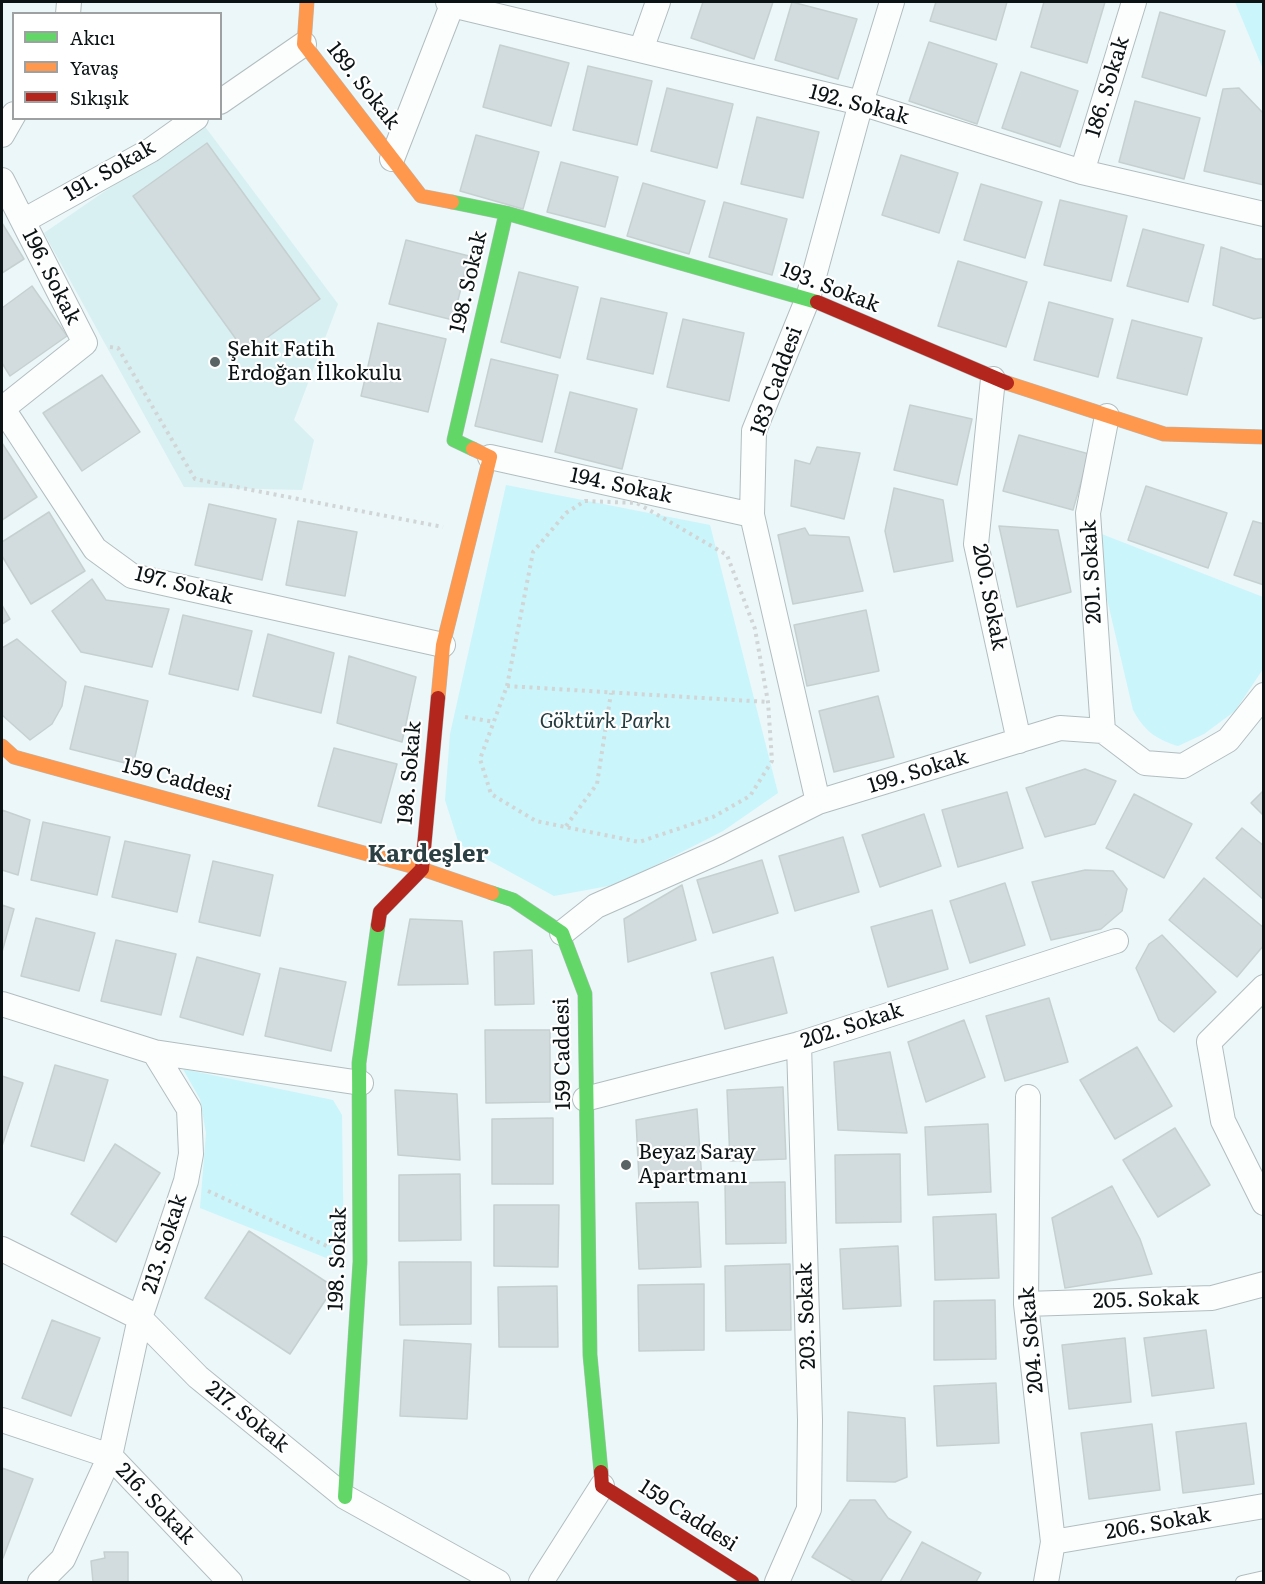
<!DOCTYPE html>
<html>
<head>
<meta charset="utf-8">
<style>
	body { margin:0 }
	#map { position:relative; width:1265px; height:1584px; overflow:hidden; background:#ebf7f9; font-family:Literata,serif }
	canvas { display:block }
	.frame { position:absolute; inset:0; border:3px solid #0b1314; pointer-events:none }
	.legend { position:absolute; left:12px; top:12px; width:210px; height:108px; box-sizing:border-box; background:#fff; border:2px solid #9da1a1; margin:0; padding:8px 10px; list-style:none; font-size:18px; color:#0b1314 }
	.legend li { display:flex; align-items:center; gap:12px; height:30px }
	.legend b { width:30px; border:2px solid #9da1a1 }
</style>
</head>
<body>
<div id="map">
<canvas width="1265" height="1584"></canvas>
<div class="frame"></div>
<ul class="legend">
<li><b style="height:8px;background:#63d668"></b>Akıcı</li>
<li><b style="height:8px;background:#ff974d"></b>Yavaş</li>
<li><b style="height:8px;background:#b3261e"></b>Sıkışık</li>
</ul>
</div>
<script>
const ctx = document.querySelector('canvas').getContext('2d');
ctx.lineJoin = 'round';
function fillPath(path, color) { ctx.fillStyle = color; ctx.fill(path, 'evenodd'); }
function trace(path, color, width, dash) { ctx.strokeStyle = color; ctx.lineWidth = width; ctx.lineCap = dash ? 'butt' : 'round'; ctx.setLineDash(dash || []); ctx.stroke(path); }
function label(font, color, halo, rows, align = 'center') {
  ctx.font = font + ' Literata,serif'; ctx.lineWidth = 4.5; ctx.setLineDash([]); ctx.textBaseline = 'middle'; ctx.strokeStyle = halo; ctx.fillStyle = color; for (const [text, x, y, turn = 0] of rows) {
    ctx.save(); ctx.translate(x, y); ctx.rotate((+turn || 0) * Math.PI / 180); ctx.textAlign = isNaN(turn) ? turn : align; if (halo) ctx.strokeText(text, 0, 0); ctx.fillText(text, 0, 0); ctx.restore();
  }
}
const built = new Path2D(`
	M203,124L338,304L294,420L314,440L302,490L184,487L44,233Z`);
const green = new Path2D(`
	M1235,2H1263V69Z
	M506,485L710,525L778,793L723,831L619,884L554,896L459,844L445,800L450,734Z
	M1099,533L1263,597V669L1235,711L1204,734L1178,746C1155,739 1144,730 1133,710L1104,586Z
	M183,1069L333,1100L342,1115L344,1265L200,1208L206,1133L200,1099Z`);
const building = new Path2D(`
	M703,2H773L754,59L691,38Z
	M792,2L857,19L838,79L775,60Z
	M936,2H1007L996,40L930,21Z
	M1044,2H1105L1087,63L1031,47Z
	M1160,12L1225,31L1206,96L1142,77Z
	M929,42L997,64L977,124L909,101Z
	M500,45L569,63L551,126L483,107Z
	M588,66L652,81L637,145L573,130Z
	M1021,72L1078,91L1060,147L1002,128Z
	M667,88L733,104L717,168L651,151Z
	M1239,88L1264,114V185L1204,171L1223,89Z
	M1135,101L1200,118L1184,179L1119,162Z
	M757,117L819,132L803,198L741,184Z
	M476,135L539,152L523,209L460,191Z
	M207,143L320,299L246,353L133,196Z
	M901,155L958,173L939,233L882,215Z
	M561,162L618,177L605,227L547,212Z
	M643,183L705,201L689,254L627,236Z
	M981,184L1042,202L1025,258L964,240Z
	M1060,200L1127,216L1111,281L1044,265Z
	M724,202L787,219L772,275L709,257Z
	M2,223L24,259L2,273Z
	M1143,229L1204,245L1188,302L1127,286Z
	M406,240L469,256L453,320L389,304Z
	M1221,247L1256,259H1264V317L1254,319L1213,305Z
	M958,261L1027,282L1006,347L938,326Z
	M519,272L578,287L560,358L501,342Z
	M32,286L67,336L10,376L2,363V308Z
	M601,298L667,313L653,374L587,359Z
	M1049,302L1113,319L1098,377L1034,360Z
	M683,319L744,333L729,401L667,387Z
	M1132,320L1202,338L1187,395L1117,378Z
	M378,323L446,339L428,412L361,396Z
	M491,359L558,375L542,442L475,426Z
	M102,375L140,432L82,471L43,413Z
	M570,392L637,409L622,469L555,452Z
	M910,405L972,419L957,485L894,470Z
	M1019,435L1089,454L1073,510L1003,491Z
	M2,443L37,497L2,520Z
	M817,447L860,453L844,519L791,506L795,460L810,464Z
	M1146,486L1227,513L1208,568L1128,540Z
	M894,488L943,500L953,561L894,572L885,531Z
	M209,504L276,519L262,580L195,565Z
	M49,512L85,571L31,604L2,556V542Z
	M298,521L357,532L345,596L286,585Z
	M1253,521L1264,524V585L1234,575Z
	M999,526L1058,530L1071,592L1017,607Z
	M805,528L809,535L849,537L863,591L793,604L778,535Z
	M92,579L106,600L169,609L152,667L81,652L52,611Z
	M2,605L10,619L2,624Z
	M866,610L879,671L807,686L794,625Z
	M183,615L252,631L238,690L169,674Z
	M268,634L334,653L321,713L253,696Z
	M17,639L66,682L62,706L52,724L30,740L2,715V648Z
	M349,656L416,677L402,742L337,723Z
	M85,686L148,701L133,765L70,749Z
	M878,696L894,757L834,772L819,711Z
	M334,748L397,764L381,823L318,806Z
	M1085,769L1116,781L1095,824L1045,837L1026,788Z
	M1264,790V816L1251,803Z
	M1007,792L1023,848L958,867L942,810Z
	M1134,794L1192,824L1164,878L1106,848Z
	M2,810L30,820L18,875L2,870Z
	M924,814L941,866L880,887L862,835Z
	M43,822L110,837L97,895L31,880Z
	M1242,828L1264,846V900L1216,858Z
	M843,837L859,892L795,911L779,856Z
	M125,841L190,855L177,912L112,897Z
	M762,860L778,913L713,933L697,880Z
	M213,861L273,875L260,936L199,922Z
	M1085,870L1113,871L1127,889L1122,911L1101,929L1051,940L1032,882Z
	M1204,878L1264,928V945L1237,977L1169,920Z
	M1005,883L1025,945L970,963L950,901Z
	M682,885L696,940L628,962L624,919Z
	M2,905L14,909L2,952Z
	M932,910L948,969L888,987L871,927Z
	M36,918L95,933L79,991L21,976Z
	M410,919L462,921L468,984L398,985Z
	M1162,935L1216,992L1174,1032L1159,1020L1136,968L1149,944Z
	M116,940L176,954L161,1015L101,1001Z
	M532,950L534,1004L495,1005L494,952Z
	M197,957L260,974L243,1035L180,1017Z
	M773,957L787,1013L725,1029L711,973Z
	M280,968L346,982L331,1051L265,1036Z
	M1049,998L1068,1062L1005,1081L986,1016Z
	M964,1020L985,1077L926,1102L908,1042Z
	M485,1030H550V1102L486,1103Z
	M1137,1047L1172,1106L1115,1139L1080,1080Z
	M890,1052L907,1133L838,1130L834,1062Z
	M55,1065L108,1080L84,1161L31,1146Z
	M2,1076L23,1083L2,1146Z
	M783,1087L786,1159L730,1161L727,1090Z
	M395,1090L457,1094L460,1160L398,1155Z
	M697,1109L702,1181L639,1180L636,1120Z
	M553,1118V1184H492V1119Z
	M988,1124L991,1192L928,1195L925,1127Z
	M1175,1128L1210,1185L1158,1217L1123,1160Z
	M115,1144L160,1173L116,1242L71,1214Z
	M900,1154L901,1222L836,1223L835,1155Z
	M460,1174L461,1240L399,1241V1175Z
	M785,1182L786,1243L726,1244L725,1183Z
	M1112,1186L1140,1239L1152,1274L1065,1288L1052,1218Z
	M698,1202L701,1267L639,1269L636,1203Z
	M494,1205H559L558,1267L494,1266Z
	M996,1214L999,1278L935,1280L933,1217Z
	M249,1231L334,1287L290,1354L205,1298Z
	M898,1246L901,1306L843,1309L840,1249Z
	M399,1262H471V1324L400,1325Z
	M790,1264L791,1330L726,1331L725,1266Z
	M704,1284V1350L639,1351L638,1285Z
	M557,1286L558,1347H499L498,1287Z
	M995,1300L996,1359L934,1360V1301Z
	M52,1320L100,1338L71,1416L22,1398Z
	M1206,1330L1214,1388L1152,1396L1144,1338Z
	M1125,1338L1131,1402L1069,1409L1062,1345Z
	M404,1340L471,1344L467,1419L400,1416Z
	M996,1383L999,1443L937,1446L934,1386Z
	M848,1412L905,1418L907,1477L895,1482L847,1481Z
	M1246,1423L1254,1484L1183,1493L1176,1432Z
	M1152,1424L1160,1490L1089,1499L1081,1433Z
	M2,1468L33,1479L3,1558L2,1557Z
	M850,1500H875L888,1518L911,1532L880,1582H855L812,1557Z
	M922,1542L981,1573L976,1582H900Z
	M104,1552H128V1582H93L91,1561L105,1558Z`);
const path = new Path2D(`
	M110,347L118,348L195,479L443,527
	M585,501L637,503L727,555L755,629L768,702L772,761L750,796L713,817L639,842L536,821L491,794L480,759L507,686L533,552L566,513Z
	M507,686L768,702
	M465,717L494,722
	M566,826L597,784L611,693
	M208,1191L329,1247`);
const lane = new Path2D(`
	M1242,1582L1264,1577`);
const street = new Path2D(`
	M448,2L452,5L861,103L1082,172L1264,214
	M68,14L69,2
	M641,50L658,2
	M220,102L304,44
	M2,135L14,114
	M392,159L452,5
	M1082,172L1134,2
	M2,180L85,343L2,409
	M23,221L151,150L196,118
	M993,379L976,544L1019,741
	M3,409L95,549L132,576L443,645
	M490,457L752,515
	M1103,731L1088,513L1107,416
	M818,802L752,515L754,431L808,298L861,103L892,2
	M562,933L596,906L718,852L818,802L1060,728L1103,731L1145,763L1183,766L1228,740L1264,695
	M1264,987L1209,1042L1223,1121L1264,1203
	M2,1004L154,1052L189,1109L191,1154L186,1181L140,1318L110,1456L63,1559L40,1582
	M154,1052L361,1083
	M1028,1097L1026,1304L1053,1542L1046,1582
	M585,1099L799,1044L1116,941
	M2,1249L140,1318L198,1377L345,1497L498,1582
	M1026,1304L1212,1298L1264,1284
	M2,1420L110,1456L230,1582
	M1053,1542L1264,1506
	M541,1582L602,1486
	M777,1582L809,1509L810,1420L799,1044`);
const fast = new Path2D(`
	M452,202L506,213L817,302
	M473,449L454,440L506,213
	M492,893L513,900L562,933L585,994L590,1355L601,1472
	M345,1497L360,1262L359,1063L378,925`);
const slow = new Path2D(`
	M307,2L304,44L421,196L452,202
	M1007,383L1164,434L1264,437
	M438,698L443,645L490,457L473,449
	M2,746L14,757L422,869L492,893`);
const jam = new Path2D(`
	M817,302L1007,383
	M378,925L380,912L422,869L438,698
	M601,1472L602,1486L752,1582`);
const markers = [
	[215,362,6,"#596364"],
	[626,1165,6,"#596364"]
];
const streetNames = [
	["189. Sokak",363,86,52],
	["186. Sokak",1108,87,-73],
	["192. Sokak",859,105,15],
	["191. Sokak",110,171,-30],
	["196. Sokak",51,277,63],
	["198. Sokak",469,282,-77],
	["193. Sokak",830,288,21],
	["183 Caddesi",777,381,-70],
	["194. Sokak",621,486,12],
	["201. Sokak",1092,572,-93],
	["197. Sokak",184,586,14],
	["200. Sokak",989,597,79],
	["199. Sokak",918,772,-17],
	["198. Sokak",410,773,-85],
	["159 Caddesi",177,780,15],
	["202. Sokak",852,1026,-18],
	["159 Caddesi",563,1054,-91],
	["213. Sokak",165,1244,-72],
	["198. Sokak",338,1259,-88],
	["205. Sokak",1146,1300,-2],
	["203. Sokak",807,1316,-92],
	["204. Sokak",1032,1340,-95],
	["217. Sokak",247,1417,39],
	["216. Sokak",155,1504,46],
	["159 Caddesi",688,1516,33],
	["206. Sokak",1158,1524,-10]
];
const poiNames = [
	["Şehit Fatih",227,350],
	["Erdoğan İlkokulu",227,374],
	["Beyaz Saray",638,1153],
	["Apartmanı",638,1177]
];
const parkNames = [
	["Göktürk Parkı",605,722]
];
const quarterNames = [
	["Kardeşler",428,855]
];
fillPath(built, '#d8f0f2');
fillPath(green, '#caf5fb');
fillPath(building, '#d2dcde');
trace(building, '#c6d0d1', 1.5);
trace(lane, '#b3bdbe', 14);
trace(street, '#b3bdbe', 26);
trace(fast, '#b3bdbe', 15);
trace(slow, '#b3bdbe', 15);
trace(jam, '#b3bdbe', 15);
trace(path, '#d1d5d5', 4, [3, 4.5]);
trace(lane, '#fcfefe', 12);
trace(street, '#fcfefe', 24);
trace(fast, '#63d668', 14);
trace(slow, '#ff974d', 14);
trace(jam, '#b3261e', 14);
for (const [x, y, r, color] of markers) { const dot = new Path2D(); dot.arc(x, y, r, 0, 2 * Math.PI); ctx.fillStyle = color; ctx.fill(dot); trace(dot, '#fff', 2); }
label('21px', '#0b1314', '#fff', streetNames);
label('21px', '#0b1314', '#fff', poiNames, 'left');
label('italic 21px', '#243c3f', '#fff', parkNames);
label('bold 24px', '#2c3f42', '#fff', quarterNames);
</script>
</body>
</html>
